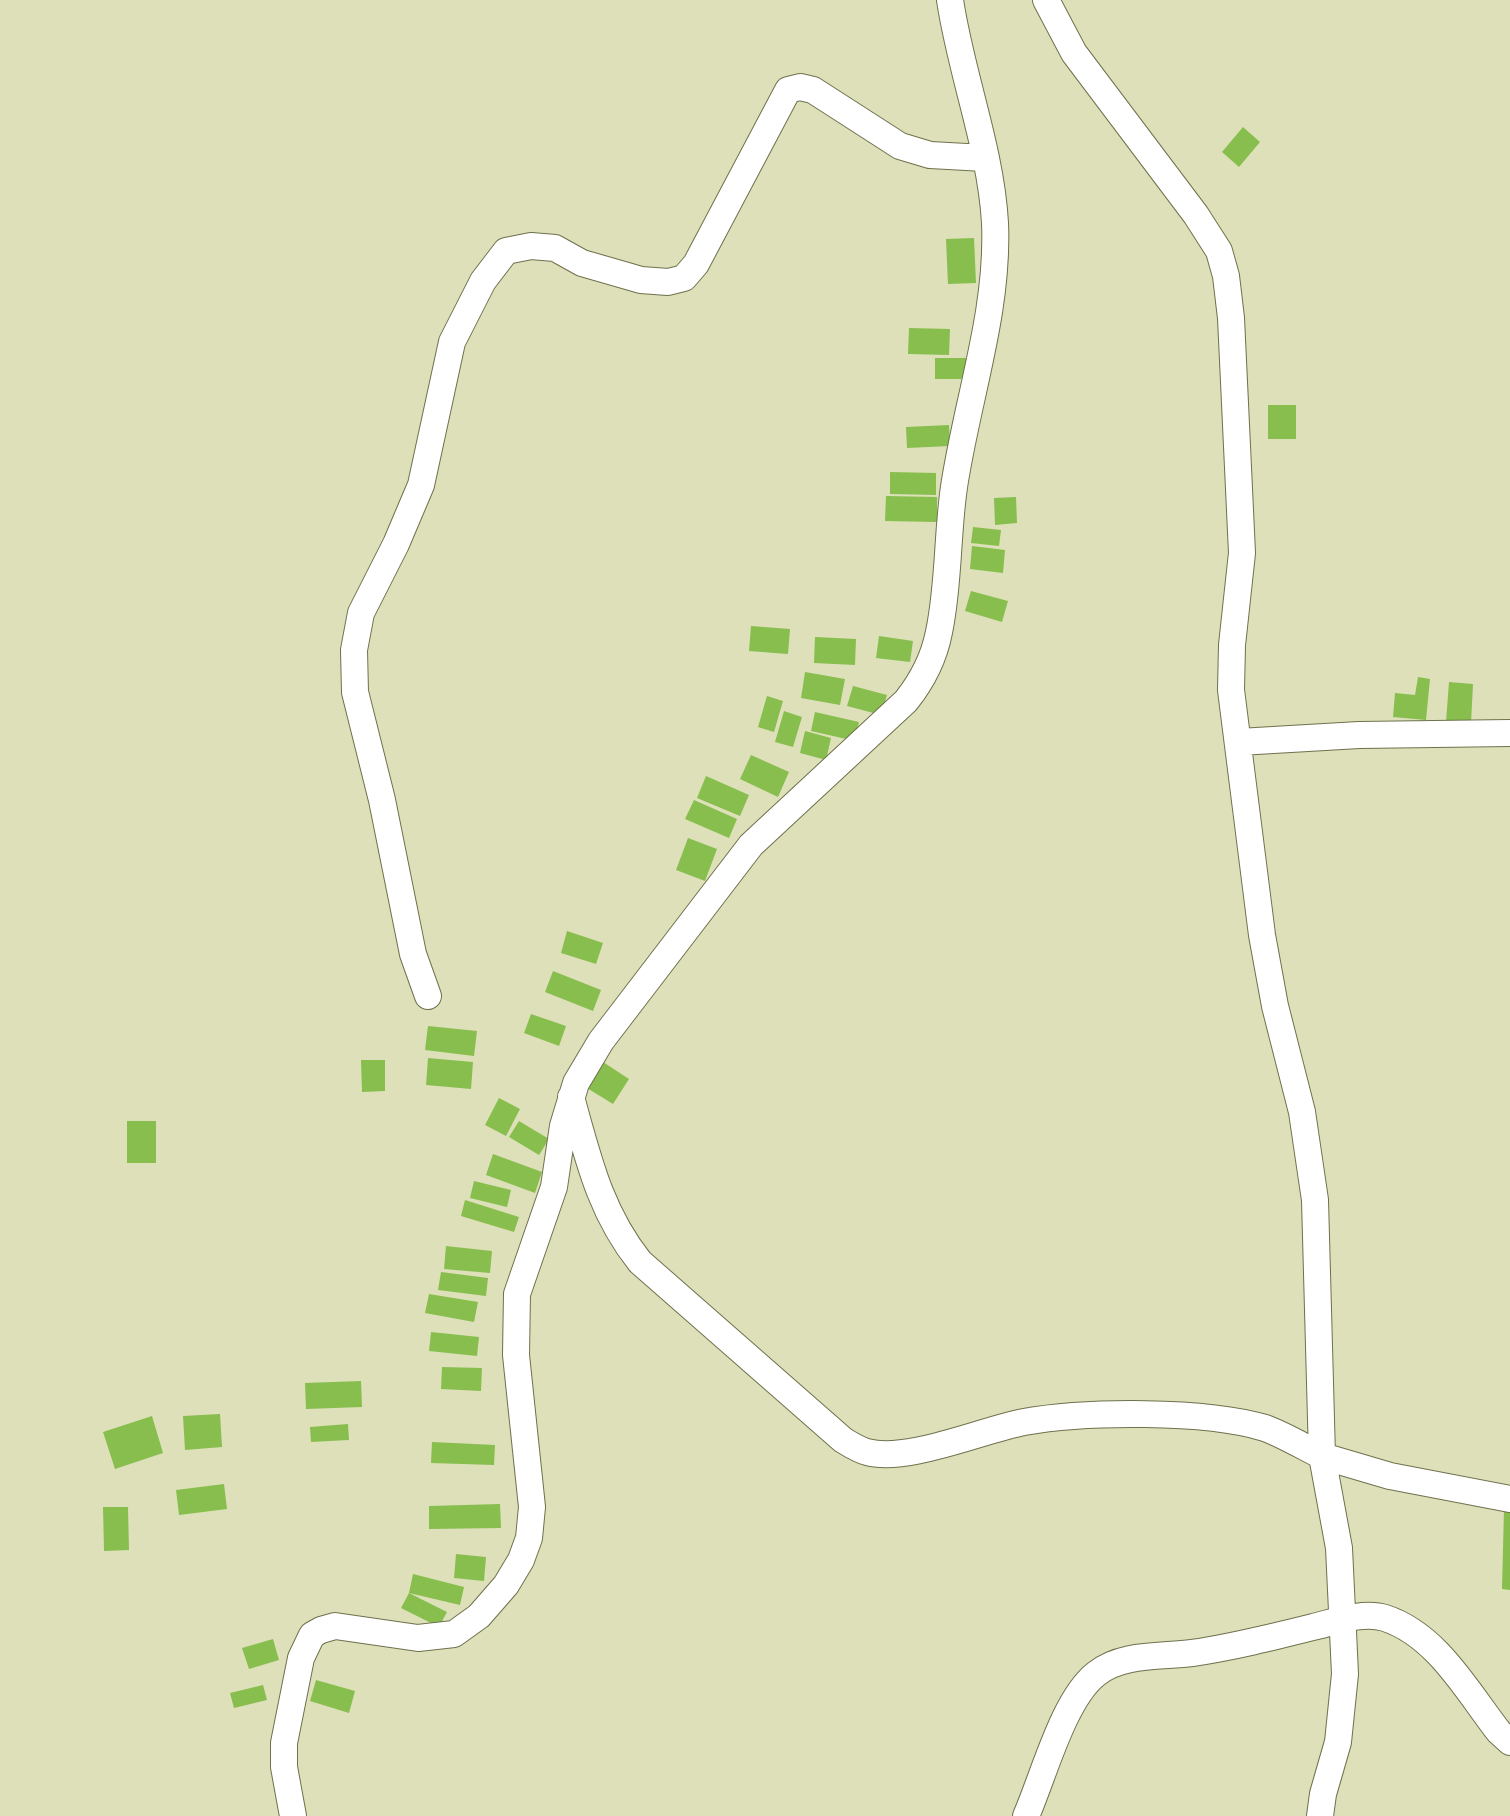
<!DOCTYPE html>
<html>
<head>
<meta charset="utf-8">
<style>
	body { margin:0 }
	canvas { display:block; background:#dde0b8 }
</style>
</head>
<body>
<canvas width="1510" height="1816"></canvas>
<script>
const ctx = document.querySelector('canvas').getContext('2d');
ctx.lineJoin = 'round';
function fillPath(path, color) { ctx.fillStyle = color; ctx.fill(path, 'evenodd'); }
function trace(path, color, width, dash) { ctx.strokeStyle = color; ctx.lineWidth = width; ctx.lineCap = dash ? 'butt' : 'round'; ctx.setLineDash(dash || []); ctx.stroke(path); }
const building = new Path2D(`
	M1243,127L1260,142L1239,167L1222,152Z
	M974,238L976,283L948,284L946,239Z
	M909,328L950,329L949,355L908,354Z
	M935,358H972L973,379H935Z
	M1268,405H1296V439H1268Z
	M949,425L950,446L907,448L906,427Z
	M890,472L936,473V495L890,494Z
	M886,496L937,497V522L885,521Z
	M1016,497L1017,523L995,525L994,498Z
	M973,527L1001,530L999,546L971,543Z
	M972,546L1005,550L1003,573L970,569Z
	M971,591L1008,601L1002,622L965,611Z
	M751,626L790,629L788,654L749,651Z
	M879,636L913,641L910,662L876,658Z
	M815,637L856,639L855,665L814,663Z
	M805,672L845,679L840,705L801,698Z
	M1418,677L1430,679L1426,720L1393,717L1395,693L1415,695Z
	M1449,682L1473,684L1471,723L1446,722Z
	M853,686L887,695L881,715L847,706Z
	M767,696L783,701L774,732L758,727Z
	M784,711L802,717L793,747L775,742Z
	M815,712L859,722L855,741L811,731Z
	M805,731L831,738L826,760L800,753Z
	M751,755L789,772L778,797L740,779Z
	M706,776L749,795L740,816L697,798Z
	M694,800L737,819L729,838L685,819Z
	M688,838L717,849L705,881L676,870Z
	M567,931L603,943L596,964L561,953Z
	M553,971L601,990L593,1011L545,992Z
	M531,1014L566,1026L559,1046L524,1033Z
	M428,1026L477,1031L474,1056L425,1050Z
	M428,1058L473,1062L471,1089L426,1085Z
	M361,1060H385V1091L362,1092Z
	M603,1062L629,1079L613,1104L587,1088Z
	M499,1098L520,1109L506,1136L485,1125Z
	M127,1121H156V1163H127Z
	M519,1121L549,1139L539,1155L509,1137Z
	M493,1154L542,1172L535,1193L486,1175Z
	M474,1181L511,1190L507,1207L470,1198Z
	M465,1200L519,1217L514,1232L461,1216Z
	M446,1246L492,1251L490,1273L444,1269Z
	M441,1272L488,1278L486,1296L438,1290Z
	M429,1294L478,1302L474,1322L425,1313Z
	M431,1332L479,1337L477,1356L429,1351Z
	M442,1367L482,1368L481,1391L441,1389Z
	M361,1381L362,1407L306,1409L305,1383Z
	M220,1414L222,1447L185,1450L183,1416Z
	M152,1416L163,1453L115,1469L103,1432Z
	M348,1424L349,1440L311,1442L310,1427Z
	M432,1442L495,1445L494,1465L431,1463Z
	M224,1484L227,1509L179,1515L176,1490Z
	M500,1504L501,1528L429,1529V1506Z
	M103,1507H128L129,1550L104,1551Z
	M1504,1509H1510V1590L1502,1589Z
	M456,1554L486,1557L484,1581L454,1578Z
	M413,1574L464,1587L460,1605L409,1593L447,1612L439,1627L401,1608L409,1593Z
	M273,1639L279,1660L249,1669L242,1648Z
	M316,1680L355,1691L349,1713L310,1701Z
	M263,1685L267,1700L234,1708L230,1693Z`);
const minor = new Path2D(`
	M1046,0L1074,53L1196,215L1219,251L1226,276L1231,318L1242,553L1232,645L1231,690L1262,935L1275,1006L1302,1112L1315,1200L1322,1456L1390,1476L1510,1499
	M1239,742L1359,735L1510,733
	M428,996L413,954L382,800L355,692L354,650L361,613L396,544L421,485L452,342L483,281L506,251L531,246L555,248L582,263L641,280L668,282L684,278L696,264L788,90L800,87L813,90L900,146L930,155L985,158
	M571,1097C588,1158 600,1212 640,1262L843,1440C851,1445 859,1450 867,1452C907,1463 982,1430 1024,1422C1086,1411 1205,1410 1265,1428C1284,1435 1304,1447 1322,1456L1339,1548L1345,1674L1338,1742L1323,1794L1320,1816
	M293,1816L284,1767V1743L301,1658L312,1635L321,1630L335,1626L418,1638L454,1634L479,1616L506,1585L521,1560L529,1538L532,1507L516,1355L517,1294L554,1187L563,1126L576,1083L601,1041L751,845L906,701C922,681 934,658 939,632C949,585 947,535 954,487C967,400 999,312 995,223C991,149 961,74 950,0
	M1026,1816C1043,1778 1063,1700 1096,1674C1121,1653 1162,1657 1192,1653C1233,1647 1273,1637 1313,1627C1334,1622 1363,1611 1385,1618C1437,1635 1467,1691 1499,1732L1510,1742`);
fillPath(building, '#88be4e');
trace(minor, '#6f714d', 28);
trace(minor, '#fff', 26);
</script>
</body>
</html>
